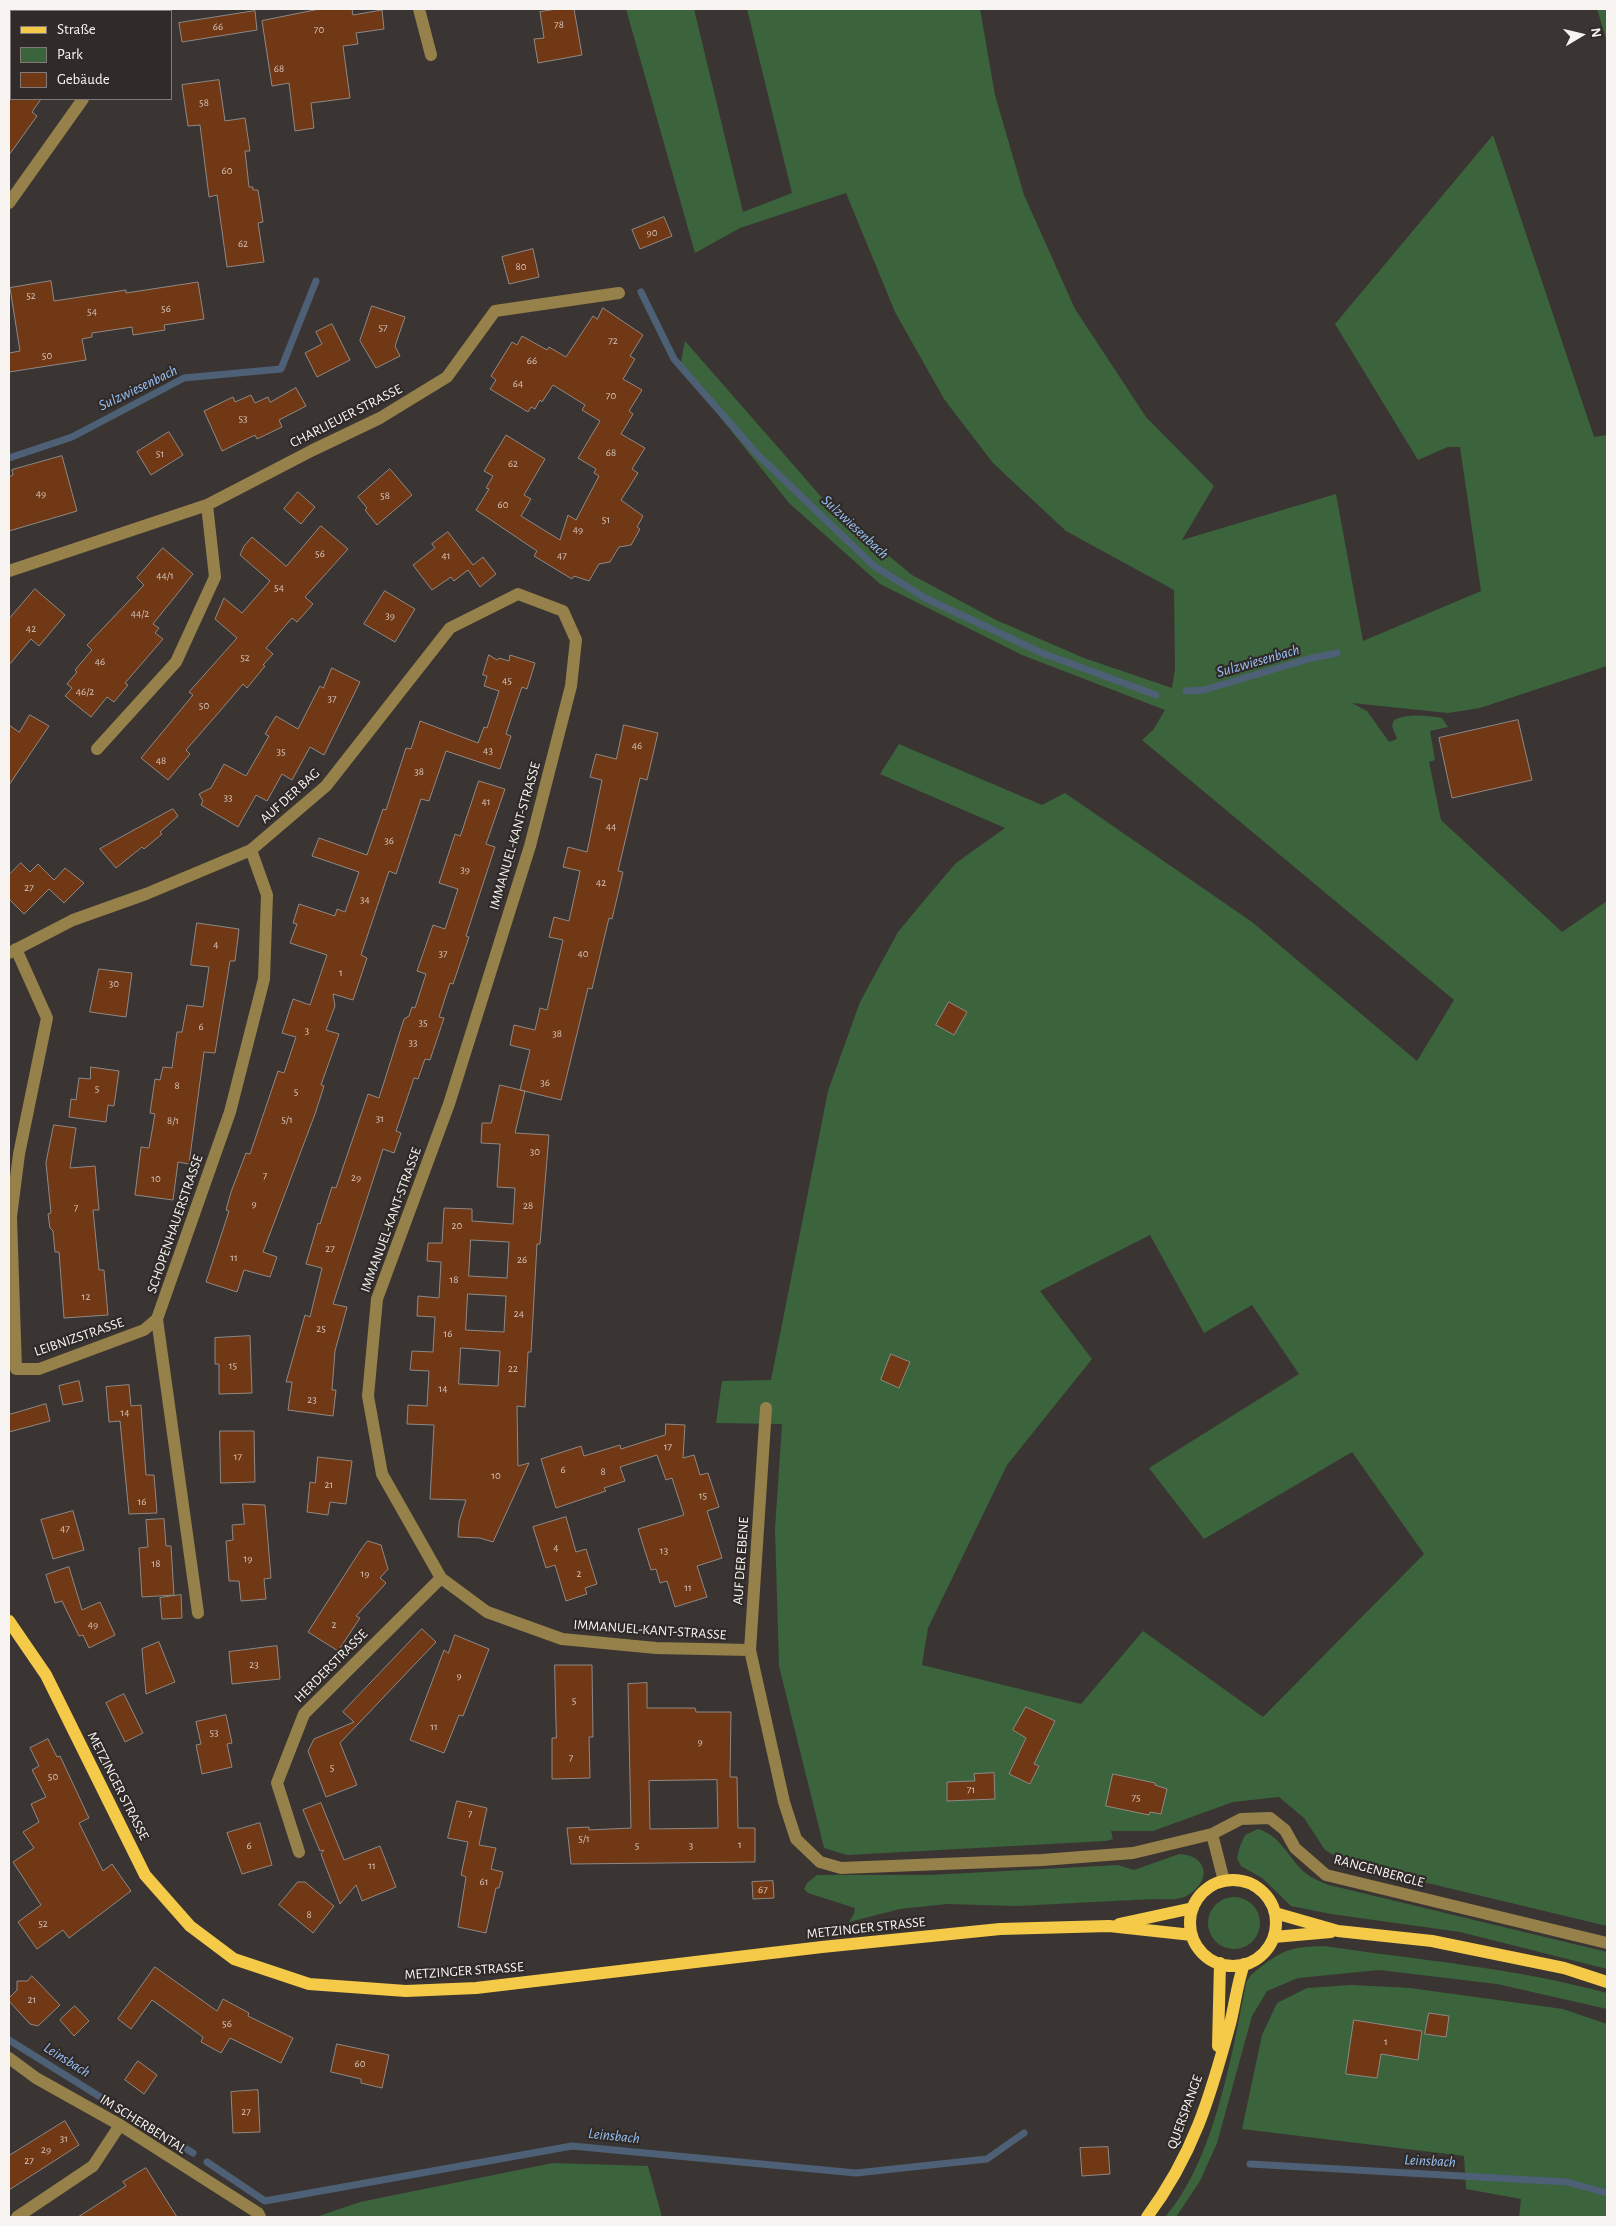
<!DOCTYPE html>
<html>
<head>
<meta charset="utf-8">
<style>
	body { margin:0 }
	#map { position:relative; width:1616px; height:2226px; overflow:hidden; background:#3a3532; font-family:"Alegreya Sans",sans-serif }
	canvas { display:block }
	.frame { position:absolute; inset:0; border:10px solid #f7f4f2; pointer-events:none }
	.legend { position:absolute; left:10px; top:10px; width:162px; height:90px; box-sizing:border-box; background:#302b28; border:1px solid #807b79; margin:0; padding:6px 9px; list-style:none; font-size:15px; color:#f7f4f2 }
	.legend li { display:flex; align-items:center; gap:10px; height:25px }
	.legend b { width:25px; border:1px solid #807b79 }
	.north { position:absolute; left:1556px; top:10px; width:50px; height:50px; -webkit-text-stroke:4px #302b28; paint-order:stroke; rotate:81deg; font-size:14px; font-weight:700; line-height:20px; text-align:center; color:#f7f4f2 }
	.north::after { content:''; display:block; margin:auto; width:18px; height:22px; background:#f7f4f2; clip-path:polygon(50% 0,100% 100%,50% 72%,0 100%) }
</style>
</head>
<body>
<div id="map">
<canvas width="1616" height="2226"></canvas>
<div class="frame"></div>
<ul class="legend">
<li><b style="height:6px;background:#f5ca49"></b>Straße</li>
<li><b style="height:14px;background:#3b633c"></b>Park</li>
<li><b style="height:14px;background:#713816"></b>Gebäude</li>
</ul>
<div class="north">N</div>
</div>
<script>
const ctx = document.querySelector('canvas').getContext('2d');
ctx.lineJoin = 'round';
function fillPath(path, color) { ctx.fillStyle = color; ctx.fill(path, 'evenodd'); }
function trace(path, color, width, dash) { ctx.strokeStyle = color; ctx.lineWidth = width; ctx.lineCap = dash ? 'butt' : 'round'; ctx.setLineDash(dash || []); ctx.stroke(path); }
function label(font, color, halo, rows, align = 'center') {
  ctx.font = font + ' "Alegreya Sans",sans-serif'; ctx.lineWidth = 4.5; ctx.setLineDash([]); ctx.textBaseline = 'middle'; ctx.strokeStyle = halo; ctx.fillStyle = color; for (const [text, x, y, turn = 0] of rows) {
    ctx.save(); ctx.translate(x, y); ctx.rotate((+turn || 0) * Math.PI / 180); ctx.textAlign = isNaN(turn) ? turn : align; if (halo) ctx.strokeText(text, 0, 0); ctx.fillText(text, 0, 0); ctx.restore();
  }
}
const green = new Path2D(`
	M626,9H694L743,212L792,193L747,9H980L995,95L1024,195L1075,309L1146,417L1214,486L1182,540L1336,494L1363,641L1481,591L1460,447H1448L1418,460L1335,324L1493,135L1594,437L1607,435V666L1480,708L1448,713L1352,703L1367,711L1389,742L1397,739L1392,726L1394,720C1409,713 1426,716 1442,718L1448,727L1430,731L1435,760L1429,762L1441,820L1562,932L1607,901V1926L1348,1864L1325,1850L1304,1818L1279,1797L1233,1802L1153,1831H1111L1113,1839L1106,1841L847,1855L824,1848L779,1666L775,1529L782,1424L716,1423L722,1381L771,1380L828,1091L860,1002L898,932L927,897L956,863L1005,828L880,774L899,744L1042,805L1065,793L1252,922L1417,1061L1454,1000L1142,740L1153,730L1165,710L1022,655L880,584L789,503L680,367L685,341L831,508L912,575L996,620L1084,658L1172,688L1175,669L1174,590L1066,531L993,463L944,399L895,312L846,193L740,228L695,253ZM1150,1235L1204,1333L1252,1305L1299,1374L1149,1468L1204,1539L1352,1452L1424,1554L1263,1717L1143,1631L1081,1704L922,1665L928,1628L1007,1465L1092,1359L1040,1291Z
	M1597,9H1607V42Z
	M1258,1829C1280,1835 1288,1857 1304,1872C1311,1878 1319,1881 1329,1885L1607,1952V1969L1460,1932L1331,1914L1291,1906L1262,1878L1241,1866L1237,1858L1240,1846L1245,1835Z
	M1179,1854C1208,1855 1212,1881 1188,1895C1178,1901 1164,1899 1153,1899L1017,1906L947,1904L900,1909L849,1922L854,1914L855,1908L808,1893L804,1889L807,1883L817,1875H930L1118,1865L1134,1870Z
	M1208 1923a26 26 0 1 1 52 0a26 26 0 1 1-52 0Z
	M1324,1946C1419,1960 1515,1968 1607,1993V2009L1497,1984L1379,1970L1298,1978L1267,1991L1252,2016L1217,2143L1200,2181L1176,2217H1165C1214,2161 1232,2055 1246,1983C1250,1974 1255,1972 1262,1966C1286,1948 1294,1947 1324,1946Z
	M1351,1985L1410,1988L1563,2009L1607,2024V2217H1519L1521,2199L1466,2189L1464,2156L1242,2129L1262,2035L1277,2003L1307,1988Z
	M553,2163L648,2166L662,2217H316L360,2202Z`);
const stream = new Path2D(`
	M641,292L674,359L757,454L874,566L925,598L1042,653L1156,695
	M9,458L72,437L184,378L281,369L316,281
	M1186,691L1204,690L1312,658L1337,653
	M9,2040L110,2103
	M129,2114L193,2153
	M207,2162L265,2201L572,2146L856,2173L987,2159L1024,2133
	M1250,2164L1567,2182L1607,2193`);
const building = new Path2D(`
	M320,9H352L353,15L382,10L384,29L356,33L358,44L343,46L350,98L311,103L314,128L295,131L289,83L272,86L262,21Z
	M557,9H574L582,55L538,63L534,39L544,38L540,12Z
	M255,11L257,30L182,42L179,23Z
	M219,80L225,121L245,118L250,151H245L249,187H253V190H258L263,222L258,223L264,262L227,267L217,195L209,197L200,125L188,126L182,85Z
	M9,99H41L32,112L37,116L9,155Z
	M664,217L672,236L640,249L632,230Z
	M533,249L539,277L509,284L502,257Z
	M51,281L54,301L126,290V293L198,282L204,319L164,325L165,330L133,335L132,327L92,333V337L82,339L86,360L9,372V353L20,351L10,288Z
	M372,306L405,317L395,346L400,356L376,368L360,341Z
	M603,308L643,335L630,356L635,359L623,379L642,390L629,411L633,414L621,434L645,448L632,469L638,473L621,500L643,516L637,527L640,529L631,545L619,547L610,562L599,564L589,581L574,576L572,579L534,556L537,551L476,510L489,489L486,488L493,476L484,471L506,435L545,459L524,495L531,499L521,516L560,540L568,515L576,520L599,476L594,473L596,469L578,458L600,421L582,410L585,405L553,385L542,402L540,400L535,409L531,407L528,412L490,389L496,380L491,376L512,342L517,345L522,336L547,350L549,347L566,357L593,316L597,319Z
	M332,324L350,360L317,377L305,353L322,344L316,332Z
	M296,388L306,406L279,420L282,427L257,439L255,435L222,451L204,411L233,397L235,402L251,395L255,403L268,397L270,402Z
	M169,432L183,455L151,475L137,452Z
	M62,456L77,511L9,531V477L13,475L12,470Z
	M390,469L412,495L377,525L365,510L367,508L358,497Z
	M298,492L315,507L301,524L284,509Z
	M321,526L348,549L305,597L313,604L297,622L292,618L266,648L273,654L263,665L265,666L247,688L243,684L220,711L186,750L190,754L168,780L141,758L193,695L189,692L237,638L215,619L224,598L242,613L270,581L240,555L244,546L252,537L286,566Z
	M448,532L473,565L483,557L496,574L480,587L468,570L454,581L451,577L432,590L413,565L435,548L432,544Z
	M163,548L193,574L153,624L159,628L155,633L163,639L125,683L128,685L114,702L107,697L91,717L65,696L72,688L67,684L77,672L75,670L92,650L87,645L144,585L137,578Z
	M35,589L65,615L39,646L31,639L9,665V619Z
	M385,591L415,609L395,642L364,624Z
	M489,655L497,660L499,658L509,661L510,655L535,663L527,689L522,687L516,704L506,734L511,736L500,769L446,751L429,801L421,799L396,874L389,871L361,955L367,958L353,1000L333,994L335,1006L326,1030L339,1034L321,1085L324,1086L315,1114L263,1252L277,1257L270,1277L244,1270L237,1292L206,1282L229,1211L226,1210L231,1192L246,1153L250,1154L278,1071L284,1073L296,1037L282,1033L293,999L310,1005L327,955L290,943L297,924L293,923L299,904L335,916L337,909L345,912L359,872L312,856L319,838L367,855L383,809L386,810L406,748L411,749L420,721L478,743L484,727L487,728L499,691L484,686L487,676L483,675Z
	M332,668L360,682L324,755L310,747L292,780L282,774L267,801L256,795L238,827L201,805L203,801L199,794L211,788L224,764L246,776L269,736L265,734L276,716L298,729L320,686L323,688Z
	M30,715L49,726L9,785V725L19,732Z
	M1518,720L1532,780L1452,798L1439,738Z
	M624,725L658,733L647,780L640,778L618,871L623,872L612,919L609,918L592,989L588,988L561,1100L520,1090L530,1050L510,1045L514,1025L535,1030L540,1008L547,1010L563,940L549,937L554,917L569,921L580,871L563,867L568,847L587,852L602,780L590,777L596,754L616,759Z
	M479,781L505,789L486,844L495,847L466,936L469,937L453,984L450,983L439,1017L444,1018L430,1060L425,1059L418,1079L414,1078L396,1131L401,1133L394,1153L383,1149L333,1304L347,1307L335,1351L332,1390H336L333,1416L288,1410L292,1382H286L305,1315L310,1317L322,1268L306,1264L318,1223L320,1224L332,1187L336,1188L368,1094L379,1098L404,1019L409,1016L412,1007L415,1008L426,974L417,971L433,925L445,929L458,889L439,883L455,834L460,836Z
	M173,809L178,816L160,832L162,834L144,849L142,847L116,868L100,849Z
	M21,863L30,872L38,864L54,880L65,868L84,883L64,903L49,889L24,914L9,899V875Z
	M197,923L239,929L235,961H230L215,1053L204,1052L189,1164L178,1162L173,1200L135,1195L141,1147L149,1148L155,1114L150,1113L155,1079L160,1080L163,1067L172,1068L177,1032H182L187,1005L203,1007L209,967L191,965Z
	M99,969L132,973L126,1017L90,1012Z
	M949,1002L967,1012L954,1035L936,1025Z
	M91,1067L119,1071L114,1106L108,1105L106,1122L69,1117L71,1099L76,1100L79,1078L90,1079Z
	M500,1085L525,1091L515,1133L549,1135L540,1244H537L531,1352H528L525,1407L517,1406L518,1466L529,1463L493,1542L480,1538L458,1537L459,1522L466,1500L430,1499L434,1425L407,1424L408,1405L427,1406L429,1371L410,1370L412,1351L433,1352L435,1317L417,1316L418,1296L439,1298L441,1262L427,1261L428,1243H442L444,1208L472,1209V1221L513,1224L515,1188L497,1187L500,1144L481,1143L482,1123H491ZM471,1240L509,1242L507,1278L469,1276ZM468,1294L506,1296L504,1332L466,1330ZM461,1348L500,1351L498,1386L459,1384Z
	M54,1125L76,1128L70,1168L95,1166L99,1210H93L99,1270H104L108,1315L64,1318L59,1252H55L53,1231L50,1228L48,1214L51,1213L46,1163Z
	M250,1336L252,1393L219,1394V1364H215V1338Z
	M891,1354L910,1362L899,1388L881,1380Z
	M79,1381L83,1401L63,1405L59,1386Z
	M129,1385L131,1406L141,1405L146,1475H154L157,1513L129,1514L120,1421L109,1422L106,1387Z
	M46,1404L50,1421L9,1432V1415Z
	M666,1424L685,1425L683,1458L694,1455L700,1475L708,1473L719,1507L707,1511L722,1558L697,1566L707,1597L675,1607L667,1581L660,1583L656,1569L651,1570L638,1529L684,1515L672,1478L666,1480L657,1455L620,1467L625,1481L604,1488L606,1491L556,1508L541,1459L581,1446L584,1456L620,1445L621,1449L665,1435Z
	M220,1431H254L255,1482L221,1483Z
	M318,1457L352,1461L346,1504L330,1502L328,1515L307,1512L310,1482L315,1483Z
	M243,1504L265,1505L271,1578L264,1579L266,1599L241,1601L239,1581H229L226,1541L233,1540L232,1525L244,1524Z
	M73,1511L84,1550L53,1559L41,1520Z
	M566,1517L576,1552L586,1549L597,1584L585,1588L587,1594L566,1601L555,1565L546,1568L533,1527Z
	M164,1519L166,1546H171L174,1595L142,1597L139,1548L148,1547L146,1520Z
	M368,1541L381,1545L388,1569L380,1578L386,1583L356,1616L360,1618L338,1651L308,1632L362,1548Z
	M69,1567L82,1610L100,1602L115,1635L89,1648L83,1635L79,1636L62,1601L55,1603L46,1575Z
	M181,1595L182,1618L162,1619L160,1598Z
	M422,1629L436,1642L340,1743L357,1785L326,1797L308,1751L314,1739L354,1722L343,1712Z
	M455,1635L489,1649L463,1716L459,1715L444,1753L410,1740L444,1650L448,1653Z
	M159,1642L175,1682L146,1694L142,1649Z
	M277,1646L280,1679L232,1684L229,1652Z
	M555,1665H592L593,1737H589L590,1778L552,1779V1738H556Z
	M647,1683V1708H695L696,1712H731L730,1777H737L738,1828H755V1862L571,1864L567,1828L589,1827V1830L631,1828L628,1684ZM717,1780L718,1828L650,1829L649,1781Z
	M124,1694L143,1733L125,1742L106,1703Z
	M1026,1707L1055,1721L1034,1764L1039,1766L1030,1784L1009,1774L1026,1738L1013,1730Z
	M226,1715L232,1743L227,1744L232,1767L202,1774L196,1745L201,1744L196,1722Z
	M48,1739L57,1757L60,1756L89,1818L79,1823L103,1871L112,1864L131,1891L69,1938L63,1930L37,1949L18,1922L41,1905L13,1862L34,1848L23,1832L39,1822L31,1804L46,1797L32,1770L39,1766L30,1748Z
	M994,1773L995,1799L947,1801V1782L975,1781L974,1774Z
	M1113,1774L1155,1783V1785L1167,1789L1161,1814L1150,1812L1149,1815L1106,1806Z
	M457,1801L487,1808L479,1845L496,1848L491,1869L503,1872L499,1888H496L486,1933L458,1927L466,1877L461,1875L468,1842L448,1838Z
	M321,1803L344,1860L380,1846L396,1887L362,1901L356,1885L340,1904L321,1854L324,1850L320,1851L303,1810Z
	M260,1823L272,1865L242,1874L227,1833Z
	M773,1881L774,1898L753,1899L752,1882Z
	M298,1882H305L334,1906L313,1933L279,1905Z
	M155,1967L217,2011L223,1999L249,2013L248,2016L293,2038L281,2063L230,2038L221,2053L201,2042L203,2037L152,2000L131,2029L118,2019Z
	M32,1976L60,2005L38,2026L30,2024L9,2001V1998L17,1990V1981H27Z
	M75,2006L89,2021L74,2036L60,2020Z
	M1429,2013L1449,2016L1446,2037L1425,2034Z
	M1354,2020L1422,2031L1418,2060L1381,2054L1377,2078L1346,2074Z
	M337,2044L389,2055L382,2088L361,2083V2079L331,2072Z
	M138,2061L157,2075L144,2094L125,2080Z
	M258,2090L260,2132L233,2133L231,2092Z
	M65,2121L79,2145L9,2190V2156Z
	M1108,2147L1110,2174L1082,2176L1080,2148Z
	M146,2168L177,2217H78L126,2186L123,2182Z`);
const minor = new Path2D(`
	M108,9L111,11
	M419,9L431,55
	M152,11L154,9
	M9,203L83,99
	M9,571L207,505L313,450L380,418L447,377L495,311L619,293
	M97,749L176,662L215,577L207,505
	M16,949L47,1018L19,1154L11,1217L16,1369H39L144,1330L157,1319
	M9,953L73,920L146,894L251,850L326,786L450,628L518,594L563,611L576,640L571,686L530,846L449,1104L377,1299L368,1396L382,1474L441,1578L487,1612L562,1639L656,1648L750,1650
	M766,1408L750,1650L784,1802L796,1839L820,1862L841,1868L1042,1860L1133,1853L1212,1834L1241,1819L1270,1818L1285,1830L1295,1848L1326,1875L1607,1943
	M198,1613L157,1319L230,1112L264,979L267,895L251,850
	M1212,1834L1224,1881
	M299,1852L277,1783L304,1714L441,1578
	M9,2058L36,2078L120,2125L258,2213L260,2217
	M17,2217L93,2166L120,2125`);
const major = new Path2D(`
	M9,1621L46,1675L145,1875L190,1926L234,1959L309,1984L406,1991L476,1988L822,1947L1000,1929L1109,1926L1192,1935
	M1190 1923a43 43 0 1 1 86 0a43 43 0 1 1-86 0Z
	M1275,1913L1338,1931L1432,1941L1564,1968L1607,1982
	M1119,1924L1193,1908
	M1274,1937L1331,1932
	M1218,2046L1220,1963
	M1147,2217C1193,2155 1210,2098 1230,2024C1235,2004 1237,1984 1244,1964`);
const numberNames = [
	["78",559,25],
	["66",218,27],
	["70",319,30],
	["68",279,69],
	["58",204,103],
	["60",227,171],
	["90",652,233],
	["62",243,244],
	["80",521,267],
	["52",31,296],
	["56",166,309],
	["54",92,312],
	["57",383,328],
	["72",613,341],
	["50",47,356],
	["66",532,361],
	["64",518,384],
	["70",611,396],
	["53",243,419],
	["68",611,453],
	["51",160,454],
	["62",513,464],
	["49",41,494],
	["58",385,496],
	["60",503,505],
	["51",606,520],
	["49",578,530],
	["56",320,554],
	["41",446,556],
	["47",562,556],
	["44/1",165,576],
	["54",279,588],
	["44/2",140,614],
	["39",390,616],
	["42",31,629],
	["52",245,658],
	["46",100,662],
	["45",507,681],
	["46/2",85,692],
	["37",332,699],
	["50",204,706],
	["46",637,746],
	["43",488,751],
	["35",281,752],
	["48",161,761],
	["38",419,772],
	["33",228,798],
	["41",486,802],
	["44",611,827],
	["36",389,841],
	["39",465,870],
	["42",601,883],
	["27",29,888],
	["34",365,900],
	["4",216,945],
	["37",443,954],
	["40",583,954],
	["1",341,973],
	["30",114,984],
	["35",423,1023],
	["6",201,1027],
	["3",307,1031],
	["38",557,1034],
	["33",413,1043],
	["36",545,1083],
	["8",177,1086],
	["5",97,1089],
	["5",296,1092],
	["31",380,1119],
	["5/1",287,1120],
	["8/1",173,1121],
	["30",535,1152],
	["7",265,1176],
	["29",356,1178],
	["10",156,1179],
	["9",254,1204],
	["28",528,1206],
	["7",76,1208],
	["20",457,1226],
	["27",330,1249],
	["11",234,1258],
	["26",522,1260],
	["18",454,1280],
	["12",86,1297],
	["24",519,1314],
	["25",321,1329],
	["16",448,1334],
	["15",233,1366],
	["22",513,1369],
	["14",443,1389],
	["23",312,1400],
	["14",125,1413],
	["17",668,1447],
	["17",238,1457],
	["6",563,1470],
	["8",603,1472],
	["10",496,1476],
	["21",329,1485],
	["15",703,1496],
	["16",142,1502],
	["47",65,1529],
	["4",556,1548],
	["13",664,1551],
	["19",248,1559],
	["18",156,1564],
	["19",365,1574],
	["2",579,1574],
	["11",688,1588],
	["49",93,1625],
	["2",334,1625],
	["23",254,1665],
	["9",459,1676],
	["5",574,1701],
	["11",434,1727],
	["53",214,1733],
	["9",700,1742],
	["7",571,1758],
	["5",332,1768],
	["50",53,1777],
	["71",971,1790],
	["75",1136,1798],
	["7",470,1814],
	["5/1",584,1839],
	["1",740,1845],
	["6",249,1846],
	["5",637,1846],
	["3",691,1846],
	["11",372,1866],
	["61",484,1882],
	["67",763,1890],
	["8",309,1915],
	["52",43,1924],
	["21",32,2000],
	["56",227,2024],
	["1",1386,2042],
	["60",360,2064],
	["27",246,2112],
	["31",64,2139],
	["29",46,2150],
	["27",29,2161]
];
const streetNames = [
	["CHARLIEUER STRASSE",346,416,-27],
	["AUF DER BAG",290,796,-42],
	["IMMANUEL-KANT-STRASSE",515,836,-74],
	["IMMANUEL-KANT-STRASSE",391,1220,-70],
	["SCHOPENHAUERSTRASSE",175,1224,-71],
	["LEIBNIZSTRASSE",79,1337,-19],
	["AUF DER EBENE",741,1561,-86],
	["IMMANUEL-KANT-STRASSE",650,1630,4],
	["HERDERSTRASSE",331,1666,-45],
	["METZINGER STRASSE",118,1786,63],
	["RANGENBERGLE",1379,1871,15],
	["METZINGER STRASSE",866,1928,-6],
	["METZINGER STRASSE",464,1971,-4],
	["QUERSPANGE",1185,2112,-70],
	["IM SCHERBENTAL",143,2124,32]
];
const waterNames = [
	["Sulzwiesenbach",138,388,-26],
	["Sulzwiesenbach",855,527,43],
	["Sulzwiesenbach",1258,661,-16],
	["Leinsbach",67,2060,32],
	["Leinsbach",614,2136,6],
	["Leinsbach",1430,2161,3]
];
fillPath(green, '#3b633c');
trace(stream, '#4d6075', 7);
fillPath(building, '#713816');
trace(building, '#8e8885', 1);
trace(minor, '#958149', 12);
trace(major, '#f5ca49', 12);
label('11px', '#d6c5bb', null, numberNames);
label('14px', '#f7f4f2', '#302b28', streetNames);
label('italic 15px', '#98c2f7', '#302b28', waterNames);
</script>
</body>
</html>
